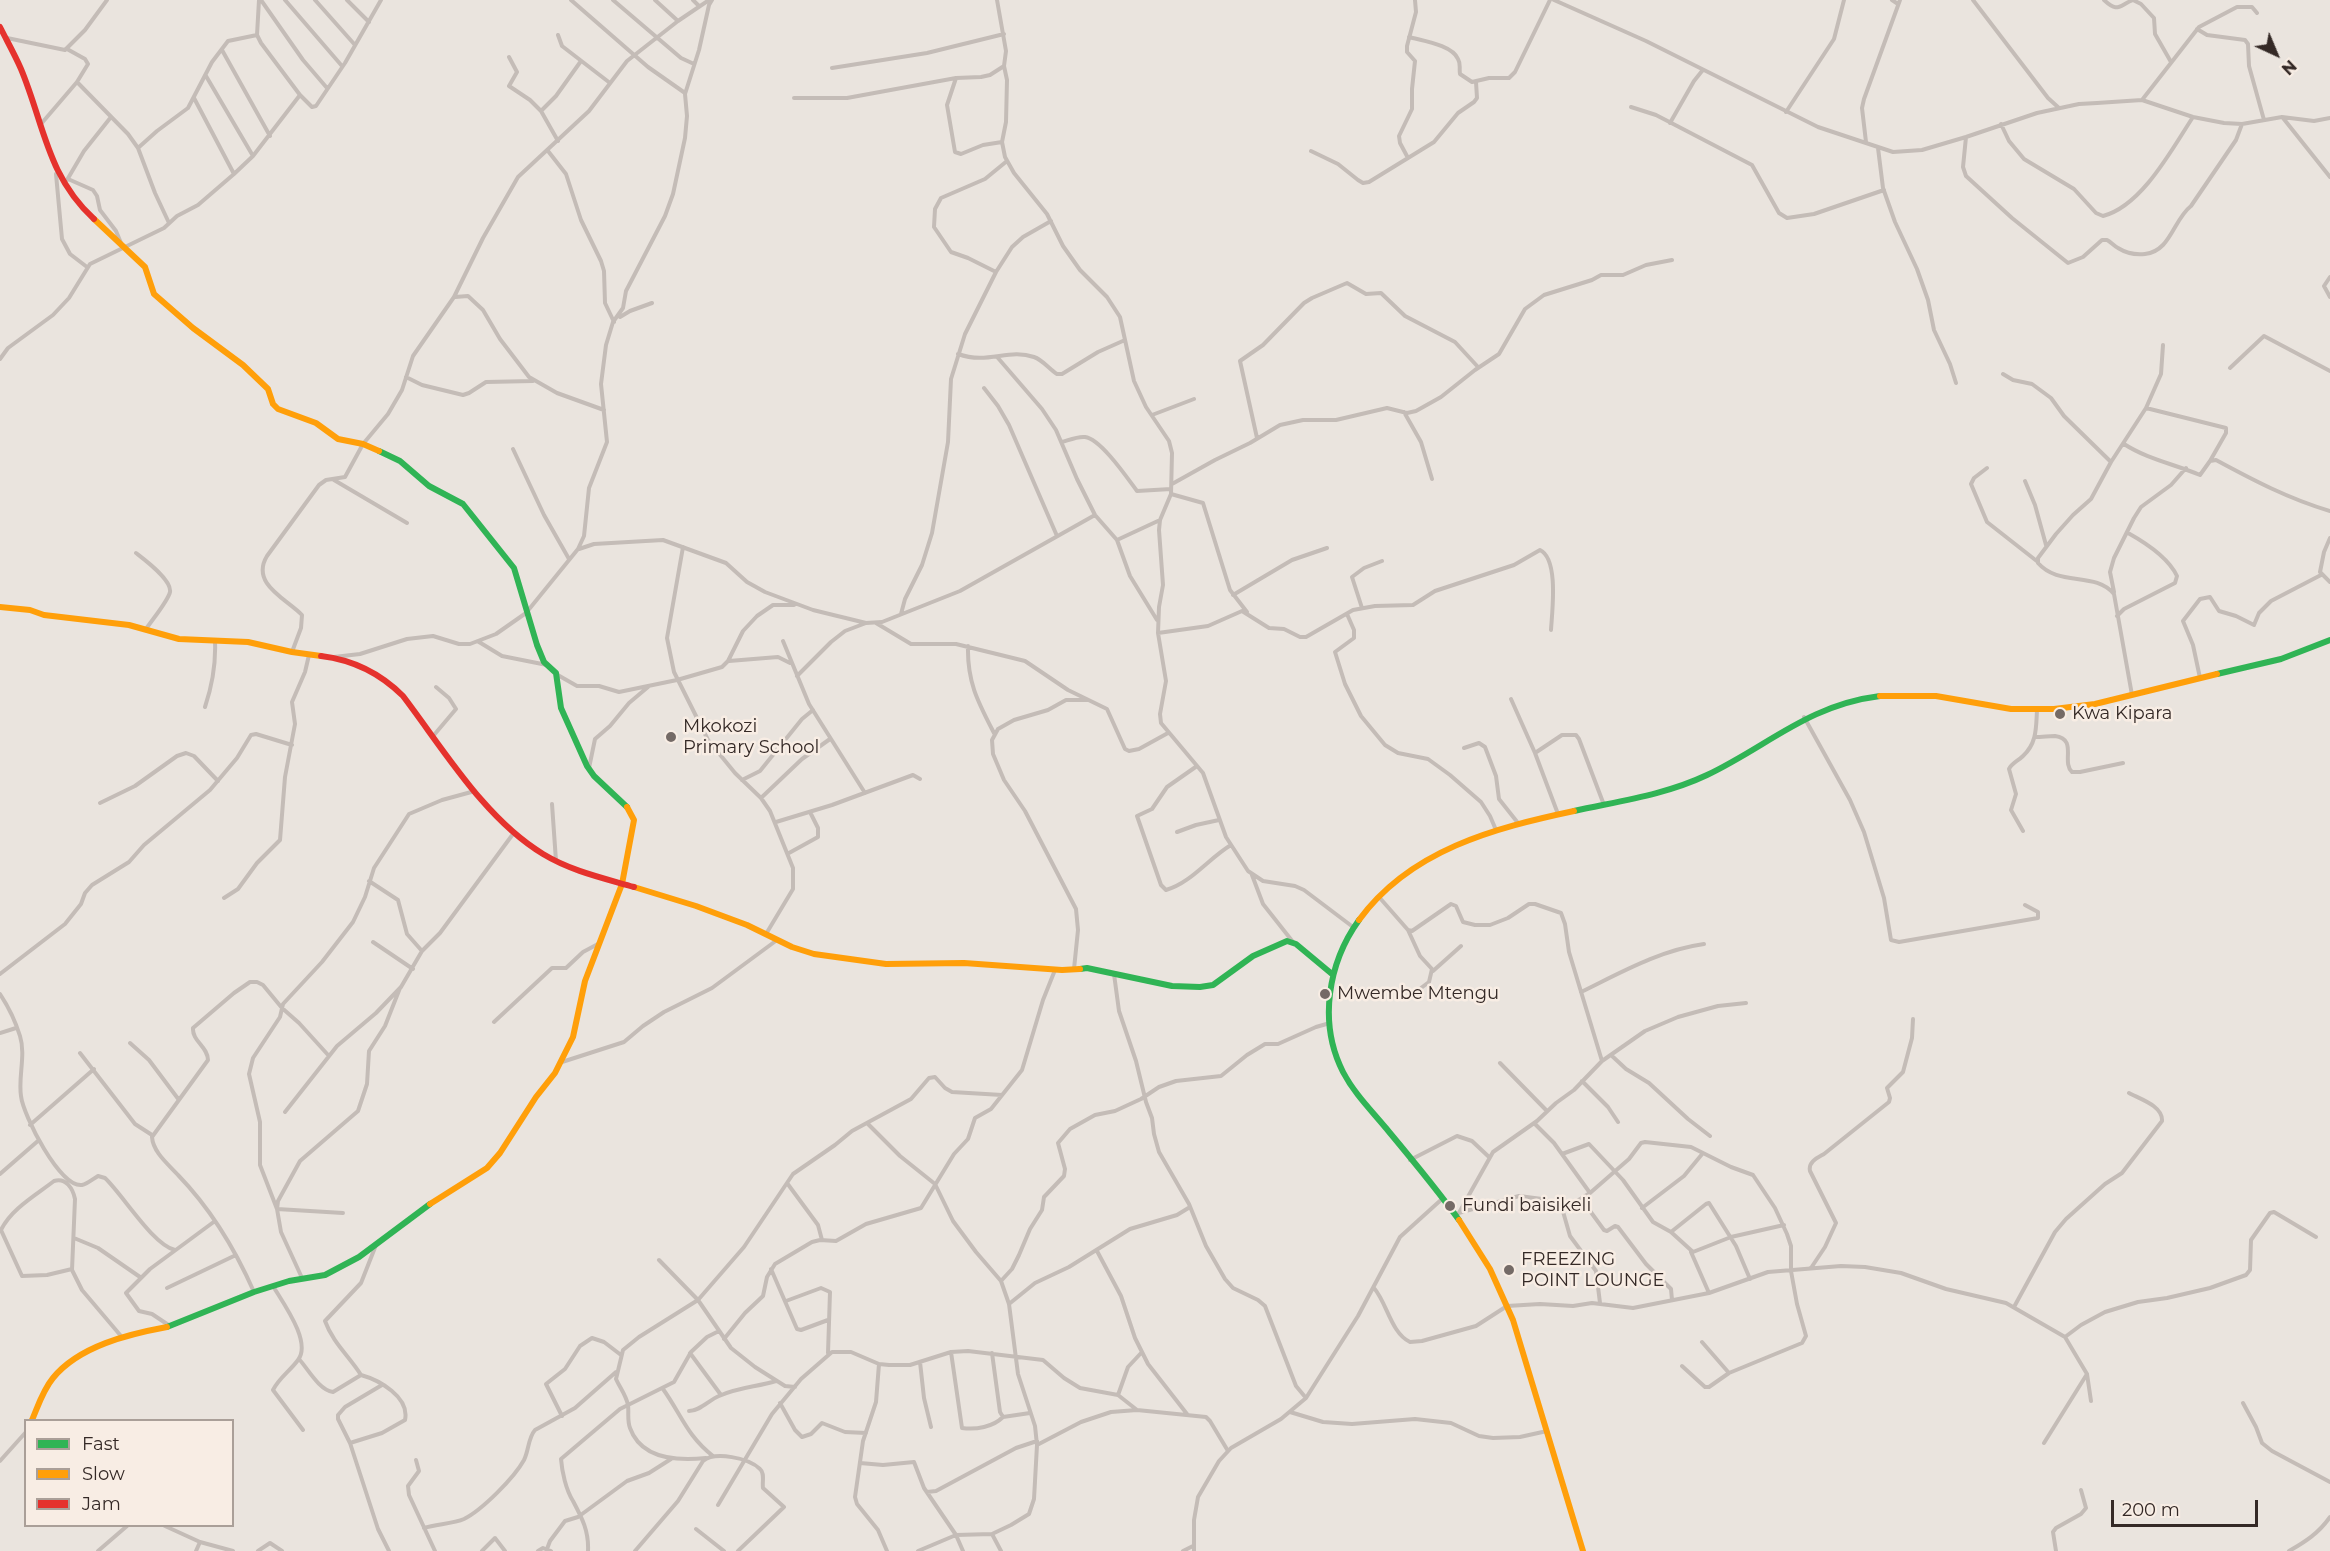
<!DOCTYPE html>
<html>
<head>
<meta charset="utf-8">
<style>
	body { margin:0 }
	#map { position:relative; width:2330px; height:1551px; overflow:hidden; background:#eae4de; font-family:Montserrat,sans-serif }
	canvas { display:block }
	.legend { position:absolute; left:24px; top:1419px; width:210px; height:108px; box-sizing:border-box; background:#f8ede4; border:2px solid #aa9f98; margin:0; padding:8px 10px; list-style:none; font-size:18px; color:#342926 }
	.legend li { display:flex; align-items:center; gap:12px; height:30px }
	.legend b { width:30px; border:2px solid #aa9f98 }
	.north { position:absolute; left:2246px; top:24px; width:60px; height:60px; -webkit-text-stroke:4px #f8ede4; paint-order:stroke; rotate:136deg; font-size:16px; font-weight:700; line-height:24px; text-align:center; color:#342926 }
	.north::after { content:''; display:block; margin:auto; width:21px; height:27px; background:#342926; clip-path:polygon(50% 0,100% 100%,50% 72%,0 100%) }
	.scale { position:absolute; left:2111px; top:1500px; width:147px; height:27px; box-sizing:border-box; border:3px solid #342926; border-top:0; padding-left:8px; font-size:18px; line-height:21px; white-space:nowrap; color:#342926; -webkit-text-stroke:4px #f8ede4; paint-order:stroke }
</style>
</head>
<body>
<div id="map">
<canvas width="2330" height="1551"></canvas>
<ul class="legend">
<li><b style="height:8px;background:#30b455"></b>Fast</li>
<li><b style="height:8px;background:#ff9f0a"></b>Slow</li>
<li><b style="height:8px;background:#e5322d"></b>Jam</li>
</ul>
<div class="north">N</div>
<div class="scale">200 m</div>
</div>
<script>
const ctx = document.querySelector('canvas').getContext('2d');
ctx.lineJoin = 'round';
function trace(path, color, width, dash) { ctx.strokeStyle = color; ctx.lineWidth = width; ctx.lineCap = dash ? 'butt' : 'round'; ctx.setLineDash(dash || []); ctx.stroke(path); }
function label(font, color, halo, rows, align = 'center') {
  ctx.font = font + ' Montserrat,sans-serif'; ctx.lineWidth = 5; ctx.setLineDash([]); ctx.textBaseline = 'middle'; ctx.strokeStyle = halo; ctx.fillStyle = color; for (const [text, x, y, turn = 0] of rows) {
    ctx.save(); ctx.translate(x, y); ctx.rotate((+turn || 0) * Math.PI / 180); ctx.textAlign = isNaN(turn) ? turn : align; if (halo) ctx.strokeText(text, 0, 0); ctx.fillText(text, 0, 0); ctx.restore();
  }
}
const street = new Path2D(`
	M261,0L303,60L327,88
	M285,0L342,66
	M315,0L355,45
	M347,0L369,22
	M571,0L648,67L685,93
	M613,0L681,58L694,64
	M655,0L678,21
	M693,0L699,6
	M997,0L1006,51L1004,66L1007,80L1006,122L1002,142L1005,157L1014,173L1047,214L1063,246L1080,270L1107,297L1120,317L1134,381L1146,407L1169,441L1172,453L1171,494L1160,520L1159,530L1163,585L1159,607L1158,633L1166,681L1160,714L1161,723L1203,773L1226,837L1248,871L1263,881L1295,886L1304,890L1353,927
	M1554,0L1646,41L1818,127L1893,152L1922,150L1966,137L2037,113L2079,104L2097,103L2142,100L2193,117L2224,123L2242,124L2282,117L2314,121L2330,118
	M1892,0L1898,4
	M1973,0L2048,98L2059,108
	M2104,0C2118,13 2118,6 2133,0L2141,4L2154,18L2155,34L2171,62
	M2197,29L2207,35L2245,40L2248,44L2249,66L2264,120
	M558,35L562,46L610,83
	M1409,37C1423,41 1452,45 1458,59C1461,64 1459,68 1460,74L1472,82L1489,78H1509L1515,72L1550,0
	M7,38L65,50L85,30L107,0
	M222,50L270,136
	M509,57L517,72L509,86L530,100L541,111L558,141
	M832,68L927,53L1004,34
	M206,76L253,156
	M956,78L947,105L955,152L961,154L983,145L1002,142
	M77,82L128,134L138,148
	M300,95L312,107L316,106L345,63L381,0
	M194,98L234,174
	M794,98H847L956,78L981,77L990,75L1004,66
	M2142,100L2199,27L2237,7H2252L2257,13
	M1631,107L1656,115L1752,165L1779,213L1787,218L1814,214L1884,190
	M541,111L556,96L581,61
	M1786,112L1834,39L1844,0
	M2283,118L2330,177
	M1670,123L1694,81L1702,71
	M41,124L77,82L88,64L85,59L67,49
	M2001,124L2009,141L2024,159L2074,189L2096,213L2103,216C2142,206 2172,149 2193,117
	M1966,137L1963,167L1966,176L2012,218L2068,263L2083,257L2102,240H2107C2111,242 2114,246 2118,248C2126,253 2136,255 2145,254C2171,251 2173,220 2191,206L2236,140L2242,124
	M1866,142L1862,108L1864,99L1900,0
	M1878,148L1883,188L1895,222L1917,269L1928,300L1934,330L1950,364L1956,383
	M548,151L566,174L581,220L601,261L604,271L605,303L614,322
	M1311,151L1338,164L1358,180L1363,183L1369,182L1434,142L1458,113L1474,102L1477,98L1476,82
	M1408,158L1400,143L1399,136L1412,109V89L1415,61L1407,52V46L1416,12L1415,0
	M56,174L62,239L70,254L87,267
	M68,179L93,190L97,196L100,210L116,231L121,243
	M67,180L84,151L111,117
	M169,223L155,193L138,148L157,131L188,108L212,62L228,41L257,35
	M996,272L968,258L951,252L934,227L935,209L941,198L985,179L1007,161
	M2330,277L2324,286L2330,297
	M455,297L468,296L483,310L500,339L529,377L557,393L604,410
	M620,317L630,311L652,303
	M958,354C988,365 1008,348 1034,357C1043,360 1049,369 1057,374H1062L1098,352L1125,340
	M998,358L1042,409L1056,430L1077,479L1095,515L1117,540L1130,576L1157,620
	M0,359L8,348L53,315L69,298L90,264L164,228L177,216L198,205L234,174L253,156L300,95L261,43L257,35L259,0
	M2230,368L2264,336L2330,371
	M2003,374L2013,380L2032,384L2051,398L2064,416L2111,462
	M406,377L422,385L463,395L469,393L486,382L533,381
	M984,388L998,406L1009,425L1057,536
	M2146,408L2161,374L2163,345
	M1404,412L1421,442L1432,479
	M1152,415L1194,399
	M1257,438L1240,361L1263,345L1304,303L1312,298L1347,283L1366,294L1381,293L1405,316L1455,342L1478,367
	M1062,442C1069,440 1078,436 1085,437C1101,439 1128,479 1137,491L1171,489
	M2124,444C2147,459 2174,464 2200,475L2210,461L2216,460C2253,480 2289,499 2330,511
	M513,449L544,515L569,559
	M1987,468L1974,478L1971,484L1987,522L2038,562
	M334,480L407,523
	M2025,481L2035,505L2046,545
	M1172,484L1215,460L1250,443L1280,425L1303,420H1336L1387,408L1407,413L1416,411L1441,397L1475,370L1499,354L1525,309L1544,295L1592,280L1601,275H1623L1646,265L1672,260
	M1171,494L1203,503L1230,590L1247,612
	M2330,538L2324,552L2320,572L2330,582
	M1117,540L1160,520
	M683,547L667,638L674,672L708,740L735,773L761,798L770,811L793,868V889L766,934
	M579,549L594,544L663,540L726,563L747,582L765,592L813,610L866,623
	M136,553C145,560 172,580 170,592C168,601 152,620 146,629
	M2114,592L2110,572L2114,558L2134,518L2141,507L2171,485L2186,468
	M1233,595L1292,560L1327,548
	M1362,608L1352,577L1364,568L1382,561
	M901,614L905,599L922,565L932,533L948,442L951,379L965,334L996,272L1012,247L1023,237L1051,221
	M1347,614L1354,630V638L1335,652L1345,684L1361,716L1385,745L1398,753L1428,759L1450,775L1481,802L1490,816L1496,830
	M2117,616L2124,609L2175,583L2177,576C2168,557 2146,543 2128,533
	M876,623L911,644H956L1025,661L1068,690L1107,709L1125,749L1129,751L1139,749L1168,733
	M1158,633L1208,626L1242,611L1269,628L1284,629L1300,637H1306L1353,610L1375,606L1413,605L1435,591L1514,565L1540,550C1559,559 1552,612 1551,630
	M783,641L809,704L865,793
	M479,642L502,656L547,665
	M968,646C967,682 978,702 994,733
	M292,652L301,628L302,615C287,599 250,584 267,556L319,485L326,480L345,477L363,444L388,414L402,390L413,356L454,297L483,238L518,177L589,111L627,61L678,21L709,0
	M334,657L360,654L407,639L433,636L459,644H470L496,634L526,613L578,549L584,536L589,488L607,442L601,384L606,345L613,322L623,308L626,291L665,216L673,194L685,138L687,116L685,94L699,50L709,5L712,0
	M729,661L778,657L790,663
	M556,674L577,686H599L619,692L677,680L722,667L728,661L743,631L757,616L773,605H794
	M797,676L831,642L845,631L866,623L882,622L960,591L1095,515
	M2200,678L2193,645L2183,621L2200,599L2210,597L2219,611L2236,616L2254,625L2259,613L2271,601L2321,575
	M2132,695L2114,594C2095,571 2059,587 2038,563V558L2056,534L2073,515L2091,499L2111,462L2146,408L2226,428V433L2210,461
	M1511,699L1535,753L1558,814
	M205,707C212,686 216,664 215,641
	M1804,717L1850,800L1864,832L1884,898L1891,940L1899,942L2038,918V912L2025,905
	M434,735L456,709L449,698L436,687
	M2035,737C2042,737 2049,736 2055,736C2078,739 2061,762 2072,772H2080L2123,763
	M1464,748L1479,743L1485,747L1496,776L1499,799L1518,823
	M1535,753L1562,735H1576L1579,739L1604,805
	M1197,766L1167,787L1152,809L1137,816L1161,885L1166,890C1191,883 1209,858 1231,845
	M589,768L595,739L610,726L629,703L648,687
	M742,780L760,771L802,719L813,710
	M761,798L802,759L830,739
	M100,803L135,786L177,756L186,753L194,756L218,781
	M552,804L556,861
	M776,822L832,805L913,775L920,779
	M2023,831L2011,810L2016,794L2009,769C2012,763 2018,761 2023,756C2037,743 2036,728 2037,710
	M1177,832L1196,825L1219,820
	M789,853L818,837V828L810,812
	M1252,875L1263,904L1293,942
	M369,881L398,900L407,934L422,951
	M1379,897L1408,930L1412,931L1451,904L1456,906L1463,922L1475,925H1490L1508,918L1529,904H1535L1561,913L1565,924L1569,952L1602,1061
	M224,898L238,889L257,863L280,840L285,777L295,724L292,702L305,672L309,655
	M1408,930L1420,956L1432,969L1429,982L1421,988
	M373,942L413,969
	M1074,969L1078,930L1076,909L1025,811L1004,780L993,754L992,740L998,729L1014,720L1048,710L1066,700H1087
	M1433,971L1461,946
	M0,974L65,924L81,904L85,893L92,885L129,862L144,845L210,790L237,758L251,735L256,734L292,745
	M1114,974L1119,1011L1136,1061L1146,1102L1152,1118L1154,1134L1159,1152L1189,1204L1206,1246L1225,1279L1233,1288L1258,1300L1265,1306L1296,1386L1306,1398
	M1581,992C1620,973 1660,950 1704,944
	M0,994C8,1006 16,1023 20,1036C26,1055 18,1077 21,1096C23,1115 60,1188 82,1185C87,1184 93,1179 98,1176L105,1178C123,1195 153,1245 175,1250
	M494,1022L552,968H566L583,952L598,944
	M0,1033L16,1028
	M130,1043L149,1060L179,1100
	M80,1053L135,1124L152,1135
	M1611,1055L1626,1069L1649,1083L1688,1119L1710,1136
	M562,1062L624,1042L643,1026L664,1012L712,988L777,940
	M1500,1063L1547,1111
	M1582,1081L1608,1107L1618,1122
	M285,1112L337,1046L376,1013L401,987L422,951L440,933L513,834
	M867,1123L900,1156L935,1184L953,1221L976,1252L1001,1281L1009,1304L1018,1374L1035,1426L1037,1445L1034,1499L1029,1514L1011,1525L992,1534L956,1535L918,1551
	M1534,1123L1554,1143L1590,1193
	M30,1125L94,1069
	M1562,1154L1589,1144L1623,1180L1653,1222L1671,1232L1693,1252L1731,1237L1784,1225
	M1410,1160L1457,1136L1472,1141L1489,1157
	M0,1174L39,1140
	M787,1183L818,1225L822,1240
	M1582,1200L1604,1230L1607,1231L1615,1226L1618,1227L1646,1264L1671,1289L1672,1300
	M1562,1208L1570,1236L1596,1271L1600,1303
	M1642,1208L1684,1176L1703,1153
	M1460,1211L1493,1152L1537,1121L1556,1103L1574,1090L1602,1061L1645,1031L1678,1017L1718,1006L1746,1003
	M343,1213L277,1209L260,1165V1122L249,1074L253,1058L280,1017L283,1004L322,962L353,922L365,897L374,868L409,814L442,800L475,791
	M1455,1214L1519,1196L1542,1199L1562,1208L1569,1206L1590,1193L1629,1159L1641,1143L1645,1142L1691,1147L1731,1167L1753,1175L1775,1208L1787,1234L1791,1246V1271L1797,1304L1806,1336L1802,1343L1729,1373L1709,1387H1705L1682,1366
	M1,1230C11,1209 36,1195 54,1181C66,1177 73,1189 75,1199L72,1270L82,1290L121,1336
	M1,1230L22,1276L47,1275L72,1269
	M1671,1232L1706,1204L1709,1203L1736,1246L1750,1279
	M74,1238L98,1248L140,1277
	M1097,1251L1121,1296L1135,1338L1148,1364L1187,1414
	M1691,1252L1709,1293
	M659,1260L698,1300L731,1348L755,1367L785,1386L795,1387
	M1811,1268L1825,1247L1836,1223L1810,1171C1808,1162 1817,1158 1824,1154L1889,1102L1890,1098L1887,1088L1903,1072L1912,1038L1913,1019
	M771,1269L797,1329L801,1330L828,1320
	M302,1278L281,1232L277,1209L278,1201L300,1161L358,1111L367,1084L369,1051L385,1026L400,988
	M1001,1281L1012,1269L1019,1255L1030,1229L1042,1210L1044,1197L1064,1176L1065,1169L1058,1143L1070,1129L1095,1115L1115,1111L1141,1099L1159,1087L1176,1081L1221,1076L1247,1055L1265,1044H1278L1316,1027L1330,1023
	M273,1286C283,1303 312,1342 298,1360C290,1371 279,1378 273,1390L303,1430
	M167,1288L236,1255
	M1374,1288C1387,1303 1391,1333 1410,1342L1422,1341L1476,1326L1507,1306L1540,1304L1573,1306L1592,1303L1633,1308L1709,1293L1768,1272L1841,1266L1865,1267L1901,1273L1946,1289L2006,1303L2065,1337L2081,1325L2105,1312L2138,1302L2167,1298L2210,1288L2246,1275L2250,1270L2251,1240L2270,1213L2274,1212L2316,1237
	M254,1292C235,1249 210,1208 178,1175C168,1164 153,1152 152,1137L208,1060C208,1047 192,1041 193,1028L234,993L250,982H257L263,985L282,1008L299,1023L329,1056
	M786,1301L821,1288L830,1292L828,1353
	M1009,1304L1035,1283L1069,1267L1130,1229L1177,1215L1190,1207
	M2014,1307L2055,1232L2066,1219L2105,1184L2122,1173L2162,1121C2163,1106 2140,1099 2129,1093
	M170,1326L152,1314L139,1311L126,1293L150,1269L215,1221
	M2065,1337L2087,1374L2091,1401
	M724,1339L745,1313L763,1296L767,1277L775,1264L812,1242L820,1240L836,1241L866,1224L921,1208L954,1154L968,1139L975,1118L991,1109L1022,1070L1043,1000L1055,970
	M1702,1342L1729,1373
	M951,1352L962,1428C976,1430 993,1427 1003,1417
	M690,1353L721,1395
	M992,1353L1000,1412L1003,1417L1030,1413
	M299,1359C308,1369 319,1390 333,1392L361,1375C379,1380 410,1397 405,1420L382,1433L350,1443
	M920,1362L924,1398L931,1427
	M879,1364L876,1402L863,1441L855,1497L857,1504L878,1530L887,1551
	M361,1375C349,1356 333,1343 325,1321L361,1283L376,1245
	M382,1385L345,1407L338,1415V1419L350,1443L378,1529L389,1551
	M663,1389C681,1414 687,1436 713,1456
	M1118,1395L1128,1367L1142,1352
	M780,1403L795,1430L802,1437L811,1434L822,1423L845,1432L866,1433
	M2243,1403L2256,1427L2262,1443L2272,1451L2330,1482
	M689,1411C700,1411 709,1400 719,1396C739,1387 757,1387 776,1381
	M1290,1412L1323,1422L1352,1424L1415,1419L1451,1423L1479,1436L1493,1438L1520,1437L1547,1431
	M562,1416L546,1384L565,1369L580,1346L592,1338L604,1342L621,1355
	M2044,1443L2087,1374
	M1037,1445L1081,1422L1111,1412L1137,1410L1206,1417L1210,1421L1228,1451
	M706,1458C678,1461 641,1459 630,1428C627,1420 629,1412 628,1405C626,1395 620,1388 616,1379L623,1350L639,1337L698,1300L744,1247L793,1174L835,1145L852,1131L911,1099L929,1078L935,1077L945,1088L952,1092L1002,1095
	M416,1460L419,1471L408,1486L409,1495L435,1551
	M0,1461L26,1432
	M860,1463L883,1465L914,1462L924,1488L956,1535L963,1551
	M927,1492L936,1491L1016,1448L1037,1441
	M718,1505L772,1414L801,1379L832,1352H851L879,1364L889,1365H910L951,1352L968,1351L1043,1360L1064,1378L1080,1388L1118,1395L1137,1410
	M165,1526L200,1542L233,1551
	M424,1528C436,1524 453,1524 464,1519C482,1510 514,1478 524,1460C529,1450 528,1438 535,1430L575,1408L616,1372
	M696,1529L724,1551
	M992,1534L1001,1551
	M547,1549L550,1541L565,1521L578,1517L627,1481L649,1473L671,1459
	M98,1551L127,1526
	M196,1551L200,1542
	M258,1551L270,1543L282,1551
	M482,1551L495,1538L505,1551
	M538,1551L543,1548L551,1551
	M588,1551C589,1531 582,1518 573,1501C566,1490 562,1472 561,1459L620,1409L674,1382L691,1352L707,1337L719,1331
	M635,1551L678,1501L703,1461C715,1451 749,1458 760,1469C765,1473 762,1482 763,1488L784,1507L738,1551
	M1183,1551L1193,1546
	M1194,1551V1520L1198,1497L1219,1461L1231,1448L1281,1419L1306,1398L1358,1316L1400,1237L1442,1199
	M2056,1551L2053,1532L2056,1528L2081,1514L2086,1508L2081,1490
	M2289,1551C2305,1542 2319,1533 2330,1517`);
const fast = new Path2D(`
	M379,451L400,461L429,486L463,504L514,568L537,645L544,662L556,673L561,708L587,766L594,776L627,807
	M2217,674L2281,659L2330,640
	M1574,811C1619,801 1665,795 1707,775C1768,746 1808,705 1880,696
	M1359,920C1328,963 1318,1023 1343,1072C1354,1093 1370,1109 1385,1127C1410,1157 1436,1188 1459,1220
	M1080,969L1087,968L1172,986L1200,987L1213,985L1253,956L1287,941L1296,944L1332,974
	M167,1327L254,1292L289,1281L325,1275L359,1257L430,1204`);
const slow = new Path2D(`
	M94,219L145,267L154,294L193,328L243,365L268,389L273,404L278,409L316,423L338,439L363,444L379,451
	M0,607L30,610L44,615L129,625L179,639L248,642L292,652L321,656
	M1880,696H1936L2011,709H2054L2095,704L2217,674
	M634,887L696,906L747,925L792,947L814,954L886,964L964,963L1062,970L1080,969
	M1359,920C1410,850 1494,828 1574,811
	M430,1204L487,1168L500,1153L536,1097L555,1073L573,1037L585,981L622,884L634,820L627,807
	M1459,1220L1490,1269L1513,1320L1583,1551
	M32,1420C38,1406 43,1390 53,1378C79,1346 129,1334 167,1327`);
const jam = new Path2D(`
	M0,27C7,41 15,55 21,69C44,124 47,176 94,219
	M321,656C354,660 380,673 403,696C444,750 485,819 543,854C571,871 603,878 634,887`);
const markers = [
	[2060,714,6,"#746a66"],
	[671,737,6,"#746a66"],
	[1325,994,6,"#746a66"],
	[1450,1206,6,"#746a66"],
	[1509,1270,6,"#746a66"]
];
const poiNames = [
	["Kwa Kipara",2072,714],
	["Mkokozi",683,727],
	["Primary School",683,748],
	["Mwembe Mtengu",1337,994],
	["Fundi baisikeli",1462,1206],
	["FREEZING",1521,1260],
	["POINT LOUNGE",1521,1281]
];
trace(street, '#c4bcb7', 4);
trace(fast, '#30b455', 6);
trace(slow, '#ff9f0a', 6);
trace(jam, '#e5322d', 6);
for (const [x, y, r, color] of markers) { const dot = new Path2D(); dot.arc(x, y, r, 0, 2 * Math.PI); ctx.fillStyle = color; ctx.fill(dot); trace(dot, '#f8ede4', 2); }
label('18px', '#342926', '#f8ede4', poiNames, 'left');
</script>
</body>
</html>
